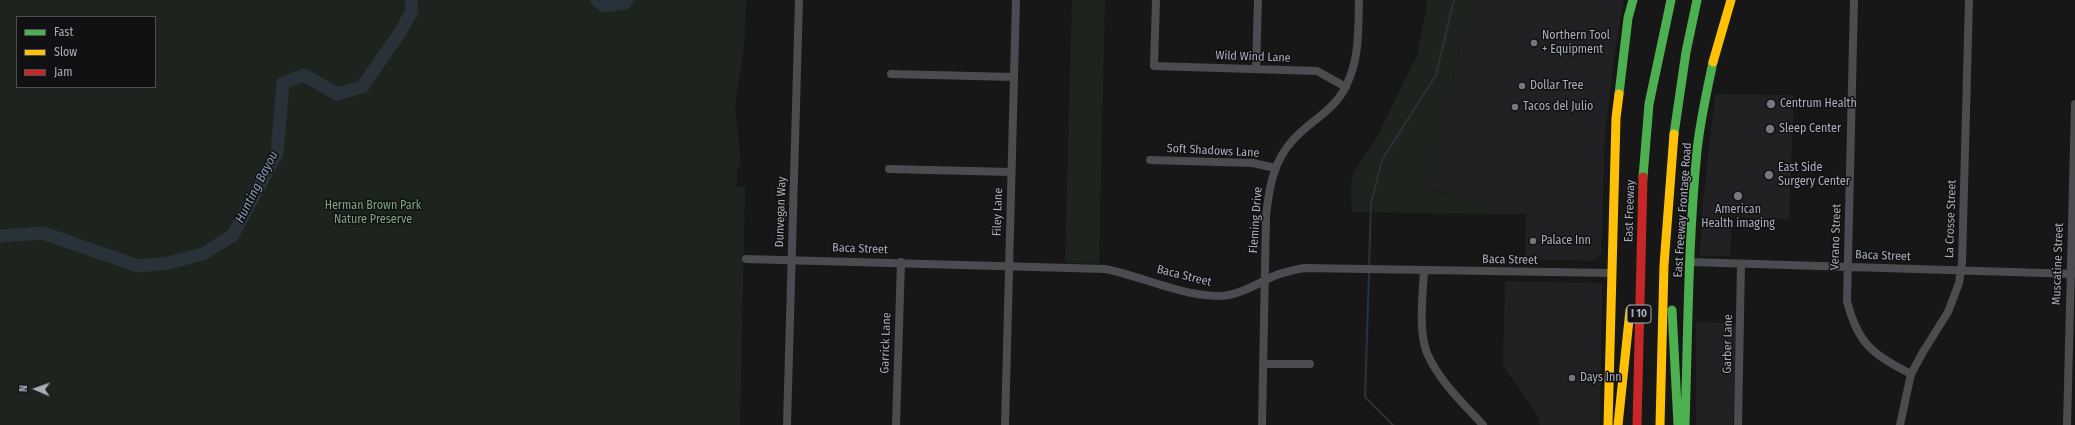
<!DOCTYPE html>
<html>
<head>
<meta charset="utf-8">
<style>
	body { margin:0 }
	#map { position:relative; width:2075px; height:425px; overflow:hidden; background:#171717; font-family:"Fira Sans Condensed",sans-serif }
	canvas { display:block }
	.legend { position:absolute; left:16px; top:16px; width:140px; height:72px; box-sizing:border-box; background:#111113; border:1px solid #4d4f55; margin:0; padding:5px 7px; list-style:none; font-size:12px; color:#a8adb8 }
	.legend li { display:flex; align-items:center; gap:8px; height:20px }
	.legend b { width:20px; border:1px solid #4d4f55 }
	.north { position:absolute; left:16px; top:369px; width:40px; height:40px; -webkit-text-stroke:3px #111113; paint-order:stroke; rotate:272deg; font-size:11px; font-weight:700; line-height:16px; text-align:center; color:#a8adb8 }
	.north::after { content:''; display:block; margin:auto; width:14px; height:18px; background:#a8adb8; clip-path:polygon(50% 0,100% 100%,50% 72%,0 100%) }
</style>
</head>
<body>
<div id="map">
<canvas width="2075" height="425"></canvas>
<ul class="legend">
<li><b style="height:5px;background:#4caf50"></b>Fast</li>
<li><b style="height:5px;background:#ffc107"></b>Slow</li>
<li><b style="height:5px;background:#c62828"></b>Jam</li>
</ul>
<div class="north">N</div>
</div>
<script>
const ctx = document.querySelector('canvas').getContext('2d');
ctx.lineJoin = 'round';
function fillPath(path, color) { ctx.fillStyle = color; ctx.fill(path, 'evenodd'); }
function trace(path, color, width, dash) { ctx.strokeStyle = color; ctx.lineWidth = width; ctx.lineCap = dash ? 'butt' : 'round'; ctx.setLineDash(dash || []); ctx.stroke(path); }
function label(font, color, halo, rows, align = 'center') {
  ctx.font = font + ' "Fira Sans Condensed",sans-serif'; ctx.lineWidth = 3; ctx.setLineDash([]); ctx.textBaseline = 'middle'; ctx.strokeStyle = halo; ctx.fillStyle = color; for (const [text, x, y, turn = 0] of rows) {
    ctx.save(); ctx.translate(x, y); ctx.rotate((+turn || 0) * Math.PI / 180); ctx.textAlign = isNaN(turn) ? turn : align; if (halo) ctx.strokeText(text, 0, 0); ctx.fillText(text, 0, 0); ctx.restore();
  }
}
const built = new Path2D(`
	M1471,0H1624L1615,52L1605,134L1601,255L1594,261L1525,259L1526,214H1488L1479,200L1426,189Z
	M1715,94L1794,95L1789,219L1732,217L1730,256H1700L1703,201Z
	M1505,281L1602,283L1600,425H1540L1536,412L1503,366Z
	M1696,322L1737,323L1733,425H1696Z`);
const green = new Path2D(`
	M0,0H746L744,46L735,105L741,167H737V187H745L740,425H0ZM17,17H155V87H17Z
	M1072,0H1105L1099,264L1065,263Z
	M1427,0H1471L1426,189L1479,200L1488,214L1352,212L1351,182L1354,172L1379,133L1417,55L1426,10Z`);
const stream = new Path2D(`
	M1369,268L1371,203L1382,160L1436,75L1454,0
	M1369,272L1365,397L1393,425`);
const river = new Path2D(`
	M597,0L604,6L625,3L627,0
	M0,236L43,233L138,266L168,263L203,254L233,235L277,153L283,83L304,75L337,94L362,87L399,34L412,11L411,0`);
const street = new Path2D(`
	M1156,0L1154,66L1317,71L1346,87
	M1854,0L1847,301C1858,345 1873,354 1911,374
	M1256,69L1258,0
	M891,74L1014,77
	M1150,160L1253,163L1275,168
	M889,169L1011,172
	M746,259L1105,269C1143,276 1192,301 1229,295C1248,291 1258,283 1274,276C1283,272 1294,270 1304,268L1612,273
	M1691,262L2075,274
	M1424,270C1423,294 1418,330 1427,353C1439,381 1463,403 1483,425
	M1264,364H1310
	M787,425L799,0
	M896,425L901,262
	M1005,425L1016,0
	M1262,425L1266,216C1269,189 1273,161 1293,140C1310,121 1335,110 1346,86C1360,58 1358,30 1359,0
	M1738,425L1741,264
	M1900,425L1911,374L1923,352L1948,312L1959,283L1962,263L1969,0
	M2067,425L2075,104`);
const fast = new Path2D(`
	M1619,94L1628,18L1633,0
	M1674,134L1686,52L1697,0
	M1643,177L1649,104L1671,0
	M1672,310L1678,425
	M1685,425C1688,334 1688,241 1697,151C1700,121 1707,91 1713,62`);
const slow = new Path2D(`
	M1713,62L1731,0
	M1608,425L1616,118L1619,94
	M1618,425L1630,310
	M1660,425L1664,265L1674,134`);
const jam = new Path2D(`
	M1637,425L1643,177`);
const markers = [
	[1534,43,4,"#757880"],
	[1522,86,4,"#757880"],
	[1771,104,5,"#757880"],
	[1515,107,4,"#757880"],
	[1770,129,5,"#757880"],
	[1769,175,5,"#757880"],
	[1738,196,5,"#757880"],
	[1533,241,4,"#757880"],
	[1572,378,4,"#757880"]
];
const shields = [
	[1639,314,24]
];
const shieldNames = [
	["I 10",1639,314]
];
const poiNames = [
	["Northern Tool",1542,36],
	["+ Equipment",1542,50],
	["Dollar Tree",1530,86],
	["Centrum Health",1780,104],
	["Tacos del Julio",1523,107],
	["Sleep Center",1779,129],
	["East Side",1778,168],
	["Surgery Center",1778,182],
	["American",1738,210,"center"],
	["Health imaging",1738,224,"center"],
	["Palace Inn",1541,241],
	["Days Inn",1580,378]
];
const streetNames = [
	["Wild Wind Lane",1253,57,2],
	["Soft Shadows Lane",1213,151,3],
	["East Freeway Frontage Road",1683,210,-86],
	["East Freeway",1630,211,-88],
	["Dunvegan Way",781,212,-88],
	["Filey Lane",998,212,-88],
	["La Crosse Street",1951,219,-88],
	["Fleming Drive",1256,220,-86],
	["Verano Street",1836,237,-88],
	["Baca Street",860,249,2],
	["Baca Street",1883,256,2],
	["Baca Street",1510,260,1],
	["Muscatine Street",2058,264,-88],
	["Baca Street",1184,276,14],
	["Garrick Lane",886,343,-88],
	["Garber Lane",1728,344,-89]
];
const parkNames = [
	["Herman Brown Park",373,206],
	["Nature Preserve",373,220]
];
const waterNames = [
	["Hunting Bayou",257,187,-63]
];
fillPath(built, '#212123');
fillPath(green, '#1d241e');
trace(stream, '#2a3239', 2);
trace(river, '#2a3239', 13);
trace(street, '#4b4c50', 8);
trace(fast, '#4caf50', 9);
trace(slow, '#ffc107', 9);
trace(jam, '#c62828', 9);
for (const [x, y, r, color] of markers) { const dot = new Path2D(); dot.arc(x, y, r, 0, 2 * Math.PI); ctx.fillStyle = color; ctx.fill(dot); trace(dot, '#111113', 1.5); }
for (const [x, y, w] of shields) { const box = new Path2D(); box.roundRect(x - w / 2, y - 9, w, 18, 3); ctx.fillStyle = '#111113'; ctx.fill(box); trace(box, '#a8adb8', 1); }
label('bold 11px', '#a8adb8', null, shieldNames);
label('12px', '#a8adb8', '#111113', poiNames, 'left');
label('12px', '#a8adb8', '#111113', streetNames);
label('12px', '#7fa381', '#111113', parkNames);
label('italic 13px', '#7f9bb3', '#111113', waterNames);
</script>
</body>
</html>
